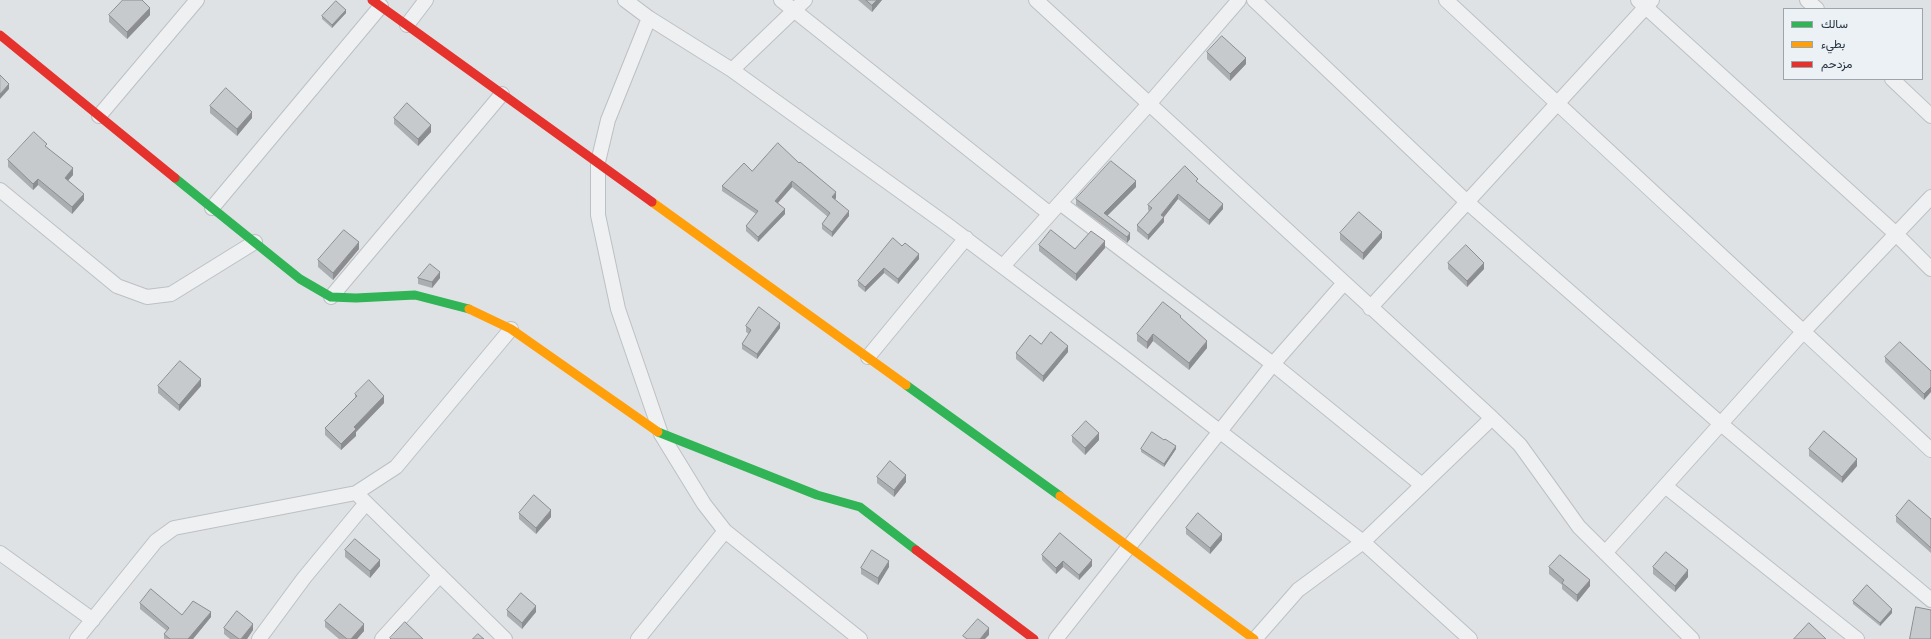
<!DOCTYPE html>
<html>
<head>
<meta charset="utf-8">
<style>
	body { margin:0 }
	#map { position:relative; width:1931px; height:639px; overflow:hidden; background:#dfe2e5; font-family:"Titillium Web",Vazirmatn,sans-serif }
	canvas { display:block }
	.legend { position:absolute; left:1783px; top:8px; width:140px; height:72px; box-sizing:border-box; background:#ecf1f5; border:1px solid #9ca5ac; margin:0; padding:5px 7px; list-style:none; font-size:12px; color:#25323f }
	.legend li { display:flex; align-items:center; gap:8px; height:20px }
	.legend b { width:20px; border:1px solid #9ca5ac }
</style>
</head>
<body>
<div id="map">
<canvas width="1931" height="639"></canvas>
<ul class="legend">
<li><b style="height:5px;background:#30b455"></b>سالك</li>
<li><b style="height:5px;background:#ff9f0a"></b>بطيء</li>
<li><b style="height:5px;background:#e5322d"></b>مزدحم</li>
</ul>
</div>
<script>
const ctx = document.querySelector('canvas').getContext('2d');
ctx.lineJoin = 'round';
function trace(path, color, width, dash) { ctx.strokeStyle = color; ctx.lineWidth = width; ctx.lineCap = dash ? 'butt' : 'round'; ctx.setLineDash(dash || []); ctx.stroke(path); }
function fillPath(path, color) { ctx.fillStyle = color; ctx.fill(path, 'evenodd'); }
const street = new Path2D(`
	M625,0L649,18L732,70L805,0
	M781,0L1050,214
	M1036,0L1492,418L1520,445L1579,527L1692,639
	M1254,0L1467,202L1721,424L1931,600
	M1446,0L1931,450
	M1638,0L1895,233L1931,269
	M1807,0L1817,9
	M649,18L608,120L598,162V215L618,309L661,434L704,504L725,531L860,639
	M407,25L426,0
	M732,70L946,224L1122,356L1363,542L1470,639
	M1892,79L1931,116
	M99,116L197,0
	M0,190L117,286L147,297L171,294L255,242
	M1060,203L1273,364L1422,485
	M212,208L381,6
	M1003,266L1149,104L1239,0
	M331,297L502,94
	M1370,308L1652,0
	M868,357L966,238
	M1665,486L1857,639
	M356,493L505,639
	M0,553L93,620
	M1605,553L1803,332L1931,197
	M77,639L156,541L174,528L356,493L396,467L511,329
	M259,639L304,578L366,503
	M382,639L440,575
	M638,639L725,531
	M1056,639L1273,364L1344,283
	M1255,639L1298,590L1363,542L1492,418`);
const fast = new Path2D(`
	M175,178L300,279L331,297L356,298L415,295L469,309
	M906,385L1060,496
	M658,432L817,495L860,507L916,550`);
const slow = new Path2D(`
	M652,202L906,385
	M469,309L511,329L658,432
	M1060,496L1254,639`);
const jam = new Path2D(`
	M372,0L652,202
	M0,35L175,178
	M916,550L1034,639`);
const wall = new Path2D(`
	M858,0H882L872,12Z
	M346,13L332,28L322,19V16Z
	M109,15H150L127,39L109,22Z
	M1207,52L1246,64L1230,81L1207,59Z
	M210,106L252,118L237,136L210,113Z
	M394,118L431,132L418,146L394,124Z
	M47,147L73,175L68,180L84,200L72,214L38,185L33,190L8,167V160Z
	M799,163L836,198L835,199L849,216L832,237L822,229V224L828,217L792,187L778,203L785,214L758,242L746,231V226L756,214L722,191V186L752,171Z
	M1198,183L1223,209L1209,225L1178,199L1164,217V222L1148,240L1137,231V225L1149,211L1148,210V205Z
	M1136,187L1107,216L1130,239L1127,243L1076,205V199Z
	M1340,233L1382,238L1363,260L1340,240Z
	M1039,245L1075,249L1105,248L1076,281L1039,251Z
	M902,246L919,259L898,284L884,273L865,292L858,286V281Z
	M359,249L333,280L318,267V260Z
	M1448,263L1484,269L1467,287L1448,269Z
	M418,278H440L432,288L418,284Z
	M1181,318L1207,348L1189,370L1153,341L1147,349L1137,341V334Z
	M746,326L780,328L757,359L742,349V344L749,334L746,332Z
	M1041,344L1068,352L1043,382L1016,359V353Z
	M1885,357L1931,371L1924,400L1885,362Z
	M158,386H201L179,411L158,393Z
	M355,394L384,403L356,432V436L341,450L325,435V428L355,398Z
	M1072,436L1099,440L1085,455L1072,442Z
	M1141,449H1176L1164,467L1141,452Z
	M1809,449L1857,466L1842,483L1809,456Z
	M877,477L906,482L894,497L877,483Z
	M519,513L551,517L536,534L519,519Z
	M1896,516L1931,519V553L1896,522Z
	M1186,528L1222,540L1210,554L1186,534Z
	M345,550L380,566L370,578L345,557Z
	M1042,555L1092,566L1079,580L1063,567L1056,574L1042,560Z
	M889,567L878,585L861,574V568Z
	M1549,567L1590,586L1577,602L1562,589V585L1549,574Z
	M1653,567L1688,577L1675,592L1653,574Z
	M1853,601L1892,613L1880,626L1853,604Z
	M140,603L182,615L211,617L193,639H164V634L167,631L140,609Z
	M507,610L536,612L522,629L507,616Z
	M325,621L364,631L357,639H339L325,627Z
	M224,628L253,630L247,639H230L224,634Z`);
const shadedWall = new Path2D(`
	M877,0H882L872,12V5Z
	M150,8V15L127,39V32Z
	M346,10V13L332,28V25Z
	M1246,58V64L1230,81V74Z
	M9,84V89L0,99V94Z
	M252,112V118L237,136V129Z
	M431,125V132L418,146V139Z
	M73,168V175L65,184V178Z
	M38,179V185L33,190V184Z
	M792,181V187L775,206V201Z
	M1136,181V187L1104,219V213Z
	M836,192V198L832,203V197Z
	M84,194V200L72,214V207Z
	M1178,194V199L1164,217V222L1148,240V235L1161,215Z
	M1223,204V209L1209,225V220Z
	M785,209V214L758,242V237Z
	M849,211V216L832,237V232Z
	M1382,232V238L1363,260V253Z
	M1130,233V239L1127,243V237Z
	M1105,241V248L1076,281V274Z
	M359,242V249L333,280V273Z
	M919,254V259L898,284V279Z
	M1484,263V269L1467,287V281Z
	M884,268V273L865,292V287Z
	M440,272V278L432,288V282Z
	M780,323V328L757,359V354Z
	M1153,334V341L1147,349V342Z
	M1207,341V348L1189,370V363Z
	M1068,346V352L1043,382V376Z
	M201,379V386L179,411V405Z
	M1931,387V392L1924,400V394Z
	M384,396V403L356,432V436L341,450V444L354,427Z
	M1099,433V440L1085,455V448Z
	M1176,446V449L1164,467V464Z
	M1857,459V466L1842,483V477Z
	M906,475V482L894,497V490Z
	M551,510V517L536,534V528Z
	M1222,534V540L1210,554V548Z
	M380,560V566L370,578V571Z
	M1092,560V566L1079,580V575Z
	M889,561V567L878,585V578Z
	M1063,561V567L1056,574V568Z
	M1688,570V577L1675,592V586Z
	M1590,580V586L1577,602V595Z
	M536,606V612L522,629V623Z
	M1892,609V613L1880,626V623Z
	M211,612V617L193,639H188Z
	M253,624V630L247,639H241Z
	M364,624V631L357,639H351Z
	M989,628V635L985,639H980Z`);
const building = new Path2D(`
	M123,0H142L150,8L127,32L109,15Z
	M866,0H877L872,5Z
	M336,1L346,10L332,25L322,16Z
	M1222,36L1246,58L1230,74L1207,52Z
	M0,75L9,84L0,94Z
	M226,88L252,112L237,129L210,106Z
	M407,103L431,125L418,139L394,118Z
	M34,132L47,144L45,146L73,168L65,178L84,194L72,207L38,179L33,184L8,160Z
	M778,143L799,163L800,162L836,192L832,197L849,211L832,232L822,224L830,213L792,181L775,201L785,209L758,237L746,226L758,211L722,186L744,163L752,171Z
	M1111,161L1136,181L1104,213L1130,233L1127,237L1076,199Z
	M1185,166L1198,179L1196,181L1223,204L1209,220L1178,194L1161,215L1164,217L1148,235L1137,225L1152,208L1148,205Z
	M1359,212L1382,232L1363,253L1340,233Z
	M344,230L359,242L333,273L318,260Z
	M1051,230L1075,249L1091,231L1105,241L1076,274L1039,245Z
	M893,238L902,246L905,243L919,254L898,279L884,268L865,287L858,281Z
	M1466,245L1484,263L1467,281L1448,263Z
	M430,264L440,272L432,282L418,278Z
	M1163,302L1181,316L1180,317L1207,341L1189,363L1153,334L1147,342L1137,334Z
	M759,307L780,323L757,354L742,344L751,330L746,326Z
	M1051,332L1068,346L1043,376L1016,353L1030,335L1041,344Z
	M1900,342L1931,371V387L1924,394L1885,357Z
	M180,361L201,379L179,405L158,386Z
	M369,380L384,396L354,427L356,429L341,444L325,428L357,396L355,394Z
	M1086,421L1099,433L1085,448L1072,436Z
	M1824,431L1857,459L1842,477L1809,449Z
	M1152,432L1164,440L1165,439L1176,446L1164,464L1141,449Z
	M890,461L906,475L894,490L877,477Z
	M534,495L551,510L536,528L519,513Z
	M1909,500L1931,519V548L1896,516Z
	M1198,513L1222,534L1210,548L1186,528Z
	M1060,533L1092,560L1079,575L1063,561L1056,568L1042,555Z
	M355,539L380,560L370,571L345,550Z
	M872,550L889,561L878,578L861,568Z
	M1666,552L1688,570L1675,586L1653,567Z
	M1560,555L1590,580L1577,595L1562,583L1564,580L1549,567Z
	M1867,585L1892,609L1880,623L1853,601Z
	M151,589L182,615L193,601L211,612L188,639H170L164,634L169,628L140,603Z
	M521,593L536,606L522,623L507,610Z
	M340,604L364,624L351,639H347L325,621Z
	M1916,607L1931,610V639H1910Z
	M237,611L253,624L241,639H239L224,628Z
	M978,619L989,628L980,639H967L963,636Z
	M405,622L423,639H391L390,638Z
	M1809,623L1826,639H1794Z
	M478,634L484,639H473Z`);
trace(street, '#bdc0c3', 16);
trace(street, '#eef0f2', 14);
trace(fast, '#30b455', 9);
trace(slow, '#ff9f0a', 9);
trace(jam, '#e5322d', 9);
fillPath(wall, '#abaeb0');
fillPath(shadedWall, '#8b8d90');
fillPath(building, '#c7cacd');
trace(building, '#8b8d90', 1);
</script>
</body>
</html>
